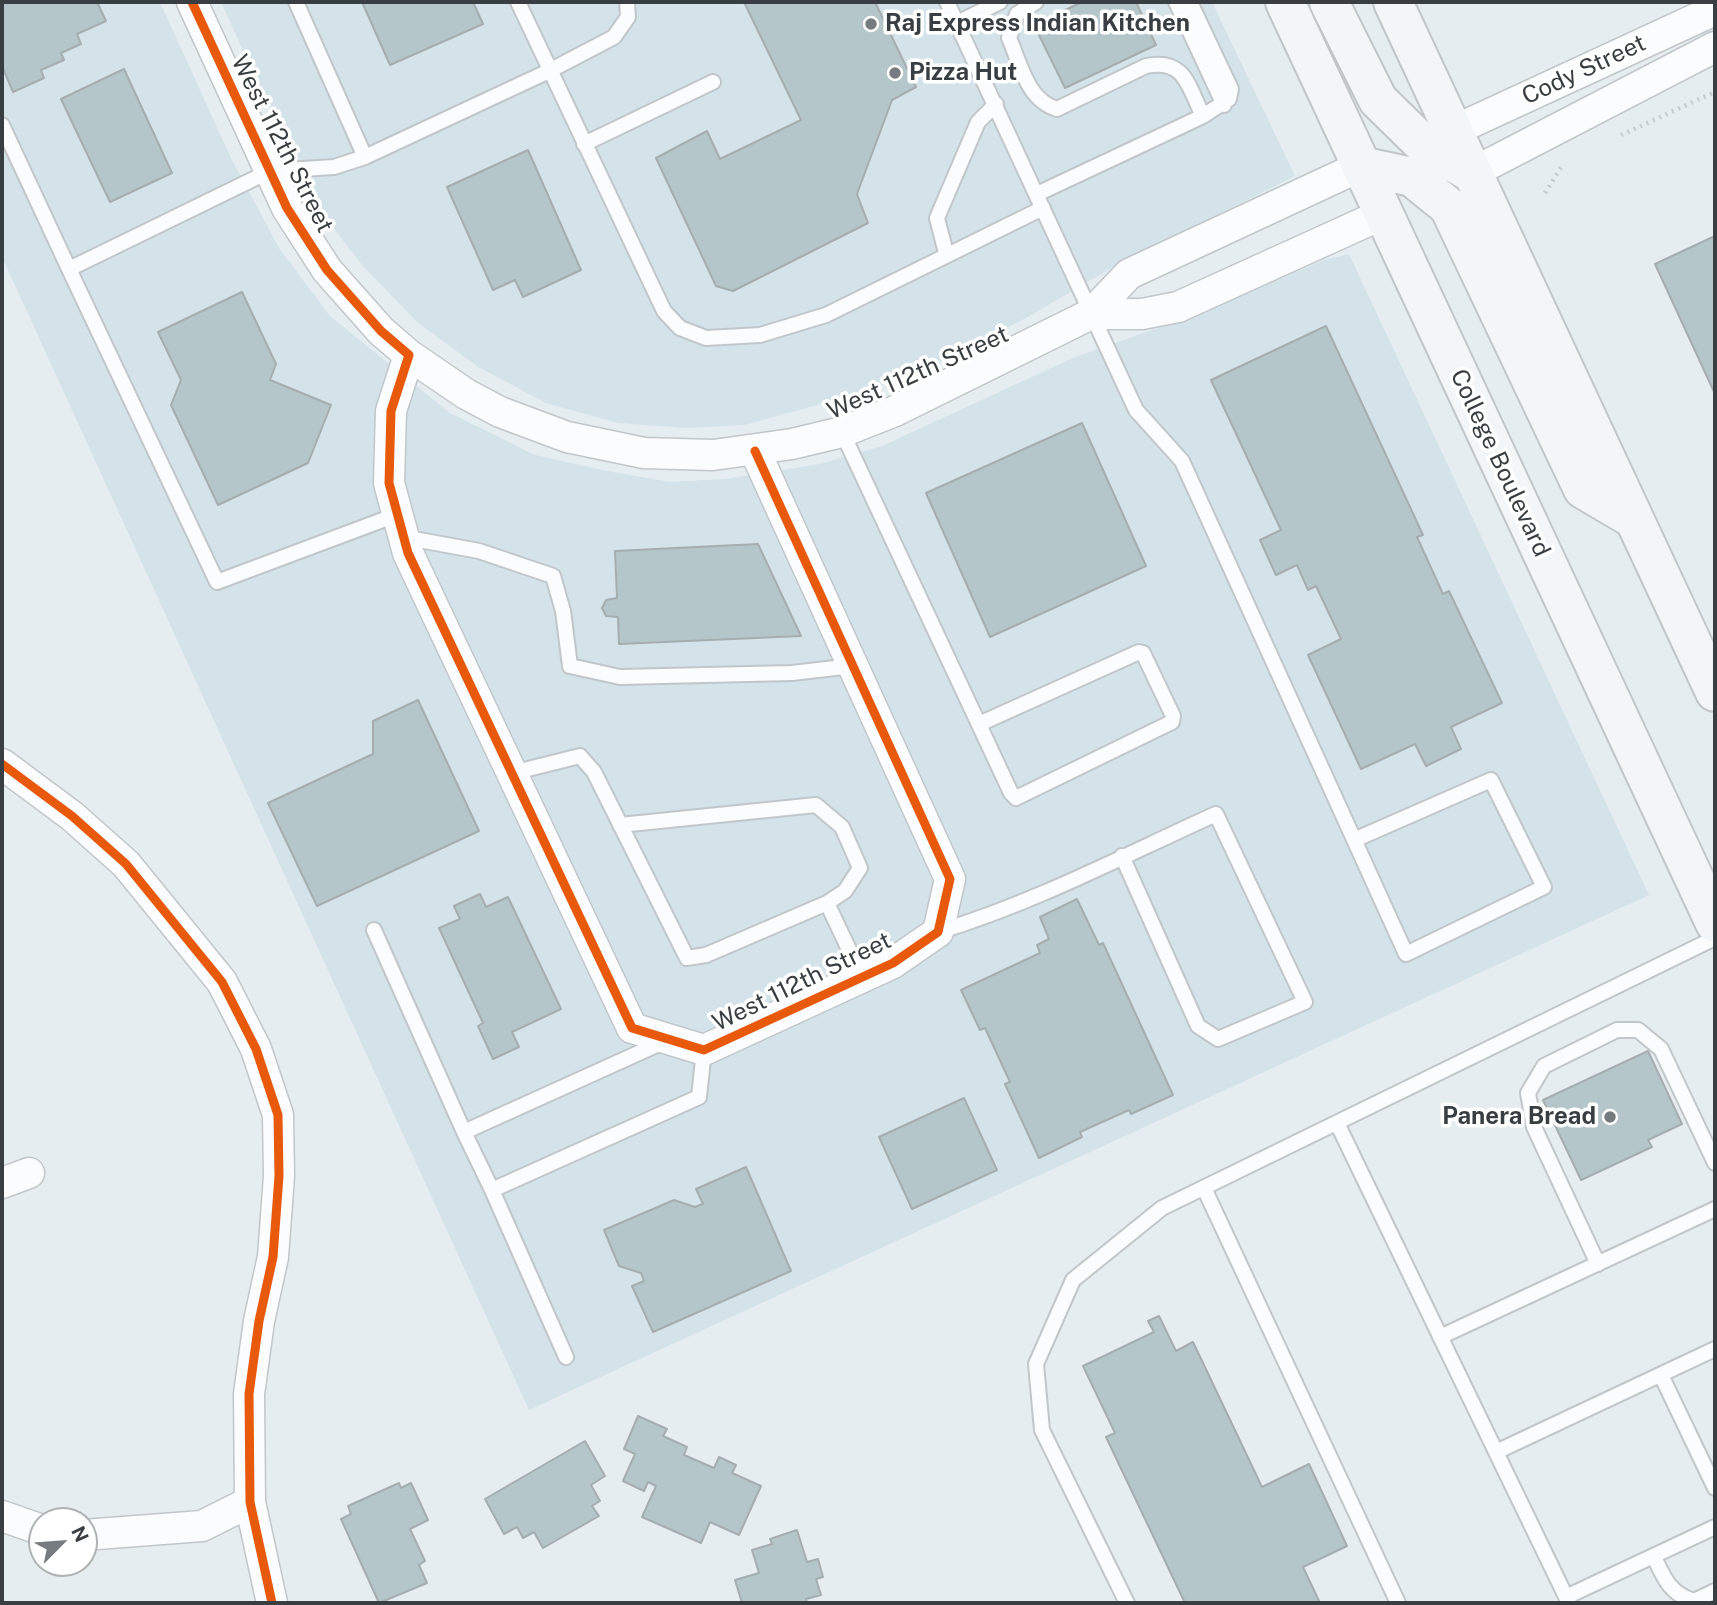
<!DOCTYPE html>
<html>
<head>
<meta charset="utf-8">
<style>
	body { margin:0 }
	#map { position:relative; width:1717px; height:1605px; overflow:hidden; background:#e5edf0; font-family:"Public Sans",sans-serif }
	canvas { display:block }
	.frame { position:absolute; inset:0; border:4px solid #383e41; pointer-events:none }
	.north { position:absolute; left:28px; top:1507px; width:70px; height:70px; box-sizing:border-box; background:#fff; border:2px solid #afb2b3; border-radius:50%; rotate:65deg; font-size:19px; font-weight:700; line-height:28px; text-align:center; color:#383e41 }
	.north::after { content:''; display:block; margin:auto; width:24px; height:32px; background:#757b7e; clip-path:polygon(50% 0,100% 100%,50% 72%,0 100%) }
</style>
</head>
<body>
<div id="map">
<canvas width="1717" height="1605"></canvas>
<div class="frame"></div>
<div class="north">N</div>
</div>
<script>
const ctx = document.querySelector('canvas').getContext('2d');
ctx.lineJoin = 'round';
function fillPath(path, color) { ctx.fillStyle = color; ctx.fill(path, 'evenodd'); }
function trace(path, color, width, dash) { ctx.strokeStyle = color; ctx.lineWidth = width; ctx.lineCap = dash ? 'butt' : 'round'; ctx.setLineDash(dash || []); ctx.stroke(path); }
function label(font, color, halo, rows, align = 'center') {
  ctx.font = font + ' "Public Sans",sans-serif'; ctx.lineWidth = 7; ctx.setLineDash([]); ctx.textBaseline = 'middle'; ctx.strokeStyle = halo; ctx.fillStyle = color; for (const [text, x, y, turn = 0] of rows) {
    ctx.save(); ctx.translate(x, y); ctx.rotate((+turn || 0) * Math.PI / 180); ctx.textAlign = isNaN(turn) ? turn : align; if (halo) ctx.strokeText(text, 0, 0); ctx.fillText(text, 0, 0); ctx.restore();
  }
}
const built = new Path2D(`
	M2,2H160L230,156L279,248L330,316L450,413L535,455L607,471L670,482L726,479L820,464L882,446L1075,357L1192,316L1324,260L1349,254L1649,895L529,1410L2,257Z
	M221,2H1212L1295,176L1122,262L1026,318L929,367L868,391L745,425L687,428L618,423L546,403L478,367L417,322L362,265L308,195Z`);
const building = new Path2D(`
	M2,2H97L106,21L77,34L81,44L61,53L64,60L41,70L44,78L13,92L2,66Z
	M362,2H473L483,24L390,65Z
	M744,2H875L916,87L892,100L857,194L868,223L733,291L716,286L656,158L707,131L720,159L801,120Z
	M1082,2H1136L1156,45L1065,88L1034,25Z
	M124,69L172,173L110,202L61,99Z
	M528,150L581,270L523,297L515,280L493,290L447,187Z
	M1715,236V394L1655,264Z
	M242,292L276,364L270,380L331,405L308,463L218,505L171,405L181,380L158,332Z
	M1326,326L1423,535L1417,537L1443,594L1449,591L1502,703L1451,727L1461,749L1426,766L1415,744L1361,769L1308,655L1341,639L1316,586L1308,590L1297,565L1276,575L1260,540L1281,530L1211,380Z
	M1082,423L1146,566L990,637L926,493Z
	M758,544L801,636L619,644L618,617L606,616L602,608L606,600L617,598L615,551Z
	M418,700L479,831L317,906L268,803L373,754V721Z
	M480,894L486,907L508,897L561,1009L512,1032L519,1047L493,1059L478,1026L483,1023L439,928L460,919L454,906Z
	M1077,899L1099,945L1103,943L1173,1095L1131,1114L1129,1110L1080,1132L1082,1137L1039,1158L1005,1084L1010,1082L985,1028L980,1030L961,990L1040,953L1037,945L1049,939L1040,917Z
	M1648,1051L1682,1124L1648,1140L1652,1147L1581,1180L1543,1100Z
	M964,1098L997,1170L912,1209L879,1137Z
	M746,1167L791,1271L653,1332L632,1286L644,1281L641,1273L619,1266L604,1230L674,1200L695,1207L703,1204L696,1189Z
	M1159,1316L1176,1351L1193,1342L1262,1487L1309,1464L1347,1546L1303,1567L1320,1603H1185L1106,1437L1115,1433L1083,1366L1154,1332L1148,1321Z
	M638,1416L667,1429L663,1436L687,1447L684,1455L714,1468L719,1457L736,1465L732,1473L761,1486L739,1535L710,1522L701,1543L642,1517L656,1486L648,1482L644,1491L623,1481L635,1454L624,1449Z
	M585,1441L605,1476L591,1485L600,1501L592,1506L599,1516L543,1548L534,1532L523,1538L517,1527L504,1534L485,1499Z
	M399,1483L401,1488L411,1483L428,1520L410,1529L425,1561L419,1565L427,1583L379,1603L341,1519L351,1514L348,1506Z
	M797,1530L807,1562L818,1559L823,1577L816,1579L821,1595L806,1599L807,1603H742L735,1580L759,1573L752,1550L772,1544L770,1539Z`);
const path = new Path2D(`
	M1621,135L1715,92
	M1545,193L1563,164`);
const service = new Path2D(`
	M296,2L365,157
	M518,2L664,311L680,328L706,338L760,335L826,315L1043,208
	M947,2L1136,410L1182,461L1406,954L1544,887L1491,780L1354,840
	M1036,2L1017,14L1009,38C1021,65 1027,100 1057,109L1146,66C1185,58 1188,86 1203,116
	M1176,2L1224,105
	M957,23L1000,2
	M2,125L69,269
	M584,144L713,82
	M1037,194L1203,116L1229,99L1231,89L1190,2
	M946,253L937,218L978,122L996,104
	M842,432L1011,793L1016,798L1172,722L1173,716L1143,653L1139,652L979,724
	M396,515L217,582L69,269L270,171L334,167L365,157L549,71L614,37L628,17L627,2
	M403,537L479,551L553,576L563,611L570,666L620,677L792,673L852,666
	M512,773L580,756L594,772L687,958L706,955L827,903L862,977
	M620,825L816,805L842,827L860,868L845,891L827,903
	M374,930L464,1132L663,1042
	M938,932C1034,903 1125,855 1216,814L1305,1002L1218,1039L1198,1026L1122,856
	M1337,1123L1569,1603
	M464,1132L492,1190
	M1204,1188L1398,1603
	M1598,1264L1534,1127L1528,1093L1544,1066L1617,1030H1638L1661,1049L1715,1163
	M1440,1337L1715,1209
	M566,1357L492,1190L699,1097L704,1050
	M1661,1375L1715,1488
	M1496,1452L1715,1349
	M1654,1557C1664,1578 1670,1594 1694,1601L1715,1591
	M1566,1597L1715,1527
	M1127,1603L1042,1430L1036,1364L1073,1280L1162,1208L1715,938`);
const minor = new Path2D(`
	M192,2L287,208L327,270L381,331L409,355L391,411L389,483L408,553L632,1028L704,1050L893,963L938,932L950,879L755,451
	M1453,131L1715,10
	M1472,173L1715,47
	M1091,314H1142L1178,307L1383,214
	M409,355L466,394L500,412L567,437L644,453L713,455L792,444L842,432L895,411L1091,314L1129,274L1361,166
	M2,764L72,816L126,864L222,982L256,1049L278,1115L279,1176L273,1257L259,1321L249,1394L250,1502L272,1603
	M2,1183L29,1173
	M2,1516L42,1530
	M84,1535L202,1526L250,1502`);
const secondary = new Path2D(`
	M1285,2L1715,923
	M1329,2L1378,100L1425,146L1472,173
	M1393,2L1715,692
	M1361,166L1412,177L1449,207L1583,489L1634,519`);
const cycleway = new Path2D(`
	M192,2L287,208L327,270L381,331L409,355L391,411L389,483L408,553L632,1028L704,1050L893,963L938,932L950,879L755,451
	M2,764L72,816L126,864L222,982L256,1049L278,1115L279,1176L273,1257L259,1321L249,1394L250,1502L272,1603`);
const markers = [
	[871,24,7,"#757b7e"],
	[895,73,7,"#757b7e"],
	[1610,1117,7,"#757b7e"]
];
const poiNames = [
	["Raj Express Indian Kitchen",885,24],
	["Pizza Hut",909,73],
	["Panera Bread",1596,1117,"right"]
];
const streetNames = [
	["Cody Street",1584,70,-25],
	["West 112th Street",282,144,63],
	["West 112th Street",918,373,-24],
	["College Boulevard",1500,463,65],
	["West 112th Street",802,982,-26]
];
fillPath(built, '#d4e3ea');
fillPath(building, '#b4c6ca');
trace(building, '#a6adaf', 2);
trace(service, '#c1c6ca', 18);
trace(minor, '#c1c6ca', 33);
trace(secondary, '#c1c6ca', 42);
trace(path, '#c8cbcd', 4.5, [2, 5]);
trace(service, '#fbfcfd', 14);
trace(minor, '#fbfcfd', 30);
trace(secondary, '#f2f6f8', 38);
trace(cycleway, '#e8590c', 9);
for (const [x, y, r, color] of markers) { const dot = new Path2D(); dot.arc(x, y, r, 0, 2 * Math.PI); ctx.fillStyle = color; ctx.fill(dot); trace(dot, '#fff', 2.5); }
label('bold 24px', '#383e41', '#fff', poiNames, 'left');
label('24px', '#383e41', '#fff', streetNames);
</script>
</body>
</html>
